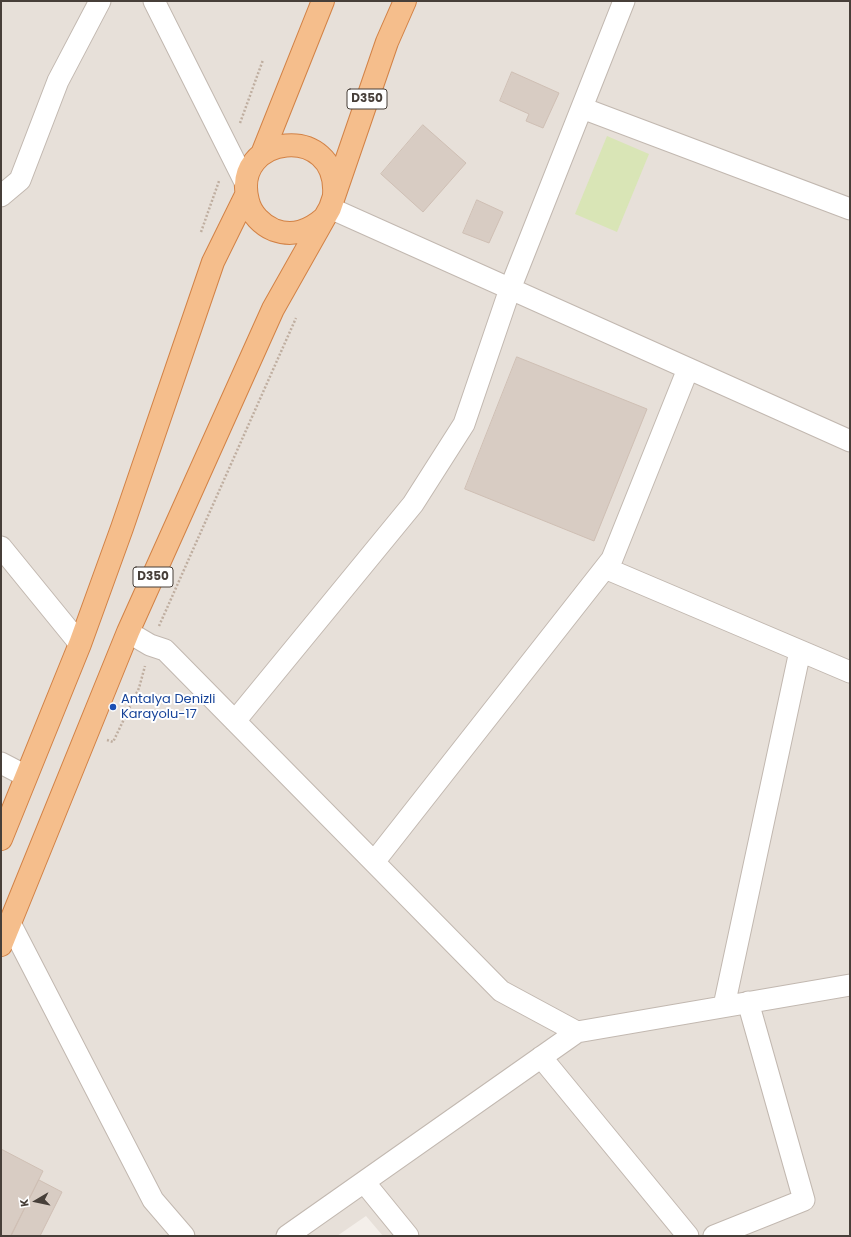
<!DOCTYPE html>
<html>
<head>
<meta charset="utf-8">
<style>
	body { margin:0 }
	#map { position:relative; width:851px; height:1237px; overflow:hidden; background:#f4efea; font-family:Poppins,sans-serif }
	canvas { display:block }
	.frame { position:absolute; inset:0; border:2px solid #473f39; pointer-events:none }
	.north { position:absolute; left:16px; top:1181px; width:40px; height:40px; -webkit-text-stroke:3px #fff; paint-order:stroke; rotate:261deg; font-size:11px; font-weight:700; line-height:16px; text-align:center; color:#473f39 }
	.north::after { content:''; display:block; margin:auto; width:14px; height:18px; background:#473f39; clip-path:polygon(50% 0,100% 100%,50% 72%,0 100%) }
</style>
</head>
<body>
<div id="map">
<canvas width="851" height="1237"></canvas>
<div class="frame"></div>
<div class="north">K</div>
</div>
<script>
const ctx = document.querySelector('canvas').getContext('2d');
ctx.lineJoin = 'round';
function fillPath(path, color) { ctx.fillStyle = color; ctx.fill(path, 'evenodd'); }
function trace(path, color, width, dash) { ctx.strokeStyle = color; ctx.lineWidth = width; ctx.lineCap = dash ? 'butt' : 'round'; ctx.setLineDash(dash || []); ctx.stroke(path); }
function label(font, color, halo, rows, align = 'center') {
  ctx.font = font + ' Poppins,sans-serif'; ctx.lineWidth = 4; ctx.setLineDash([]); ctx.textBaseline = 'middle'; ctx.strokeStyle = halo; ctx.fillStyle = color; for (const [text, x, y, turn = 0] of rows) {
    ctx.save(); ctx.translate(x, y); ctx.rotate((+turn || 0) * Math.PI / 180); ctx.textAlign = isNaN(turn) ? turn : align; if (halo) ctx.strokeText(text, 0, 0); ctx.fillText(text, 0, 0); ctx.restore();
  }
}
const residential = new Path2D(`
	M1,1H850V1236H383L366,1216L337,1236H1Z`);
const green = new Path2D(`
	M607,136L649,154L617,232L575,214Z`);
const building = new Path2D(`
	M512,72L559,93L543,128L526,121L529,114L500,101Z
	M423,125L466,163L423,212L381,174Z
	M477,200L503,212L489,243L463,233Z
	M517,357L647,409L594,541L465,489Z
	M1,1149L43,1171L11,1236H1Z
	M39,1180L62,1192L40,1236H11Z`);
const path = new Path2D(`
	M240,123L263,60
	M201,232L219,181
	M159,626L296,318
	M107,740L113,742L139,688L145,666`);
const minor = new Path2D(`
	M154,1L246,184
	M582,108L850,209
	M1,196L20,180L58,81L100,1
	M330,208L850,441
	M1,547L80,644
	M605,568L850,672
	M128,632L150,645L165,650L501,991L577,1032
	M235,721L413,504L464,424L510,289L624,1
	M1,763L26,776
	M374,862L612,559L688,369
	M10,923L153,1200L184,1236
	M724,1006L800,651
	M541,1057L688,1236
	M364,1182L408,1236
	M287,1236L577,1032L850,985
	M714,1236L804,1200L748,1002`);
const trunk = new Path2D(`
	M262,154L323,1
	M324,218C309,231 293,237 274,230C262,225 251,214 248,201C230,134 339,122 334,195
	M1,839L80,644L122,528L213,262L246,195
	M1,945L128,632L273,309L330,208L387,42L405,1`);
const markers = [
	[113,707,4,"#1a4fb4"]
];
const shields = [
	[367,99,40],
	[153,577,40]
];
const shieldNames = [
	["D350",367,99],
	["D350",153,577]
];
const transitNames = [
	["Antalya Denizli",121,700],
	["Karayolu-17",121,715]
];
fillPath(residential, '#e7e0d9');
fillPath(green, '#d9e5b6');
fillPath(building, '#d8ccc3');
trace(building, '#cfbfb4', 1);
trace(minor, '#c2b8b0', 23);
trace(trunk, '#d28246', 24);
trace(path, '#bfaea0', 2.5, [2, 2]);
trace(minor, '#fff', 21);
trace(trunk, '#f5be8c', 22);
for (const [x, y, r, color] of markers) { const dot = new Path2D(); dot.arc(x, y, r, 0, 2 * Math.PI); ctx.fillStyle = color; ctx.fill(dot); trace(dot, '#fff', 1.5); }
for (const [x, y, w] of shields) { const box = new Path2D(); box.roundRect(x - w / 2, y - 10, w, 20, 3); ctx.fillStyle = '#fff'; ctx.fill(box); trace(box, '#473f39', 1); }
label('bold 12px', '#473f39', null, shieldNames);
label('13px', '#164399', '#fff', transitNames, 'left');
</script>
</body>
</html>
